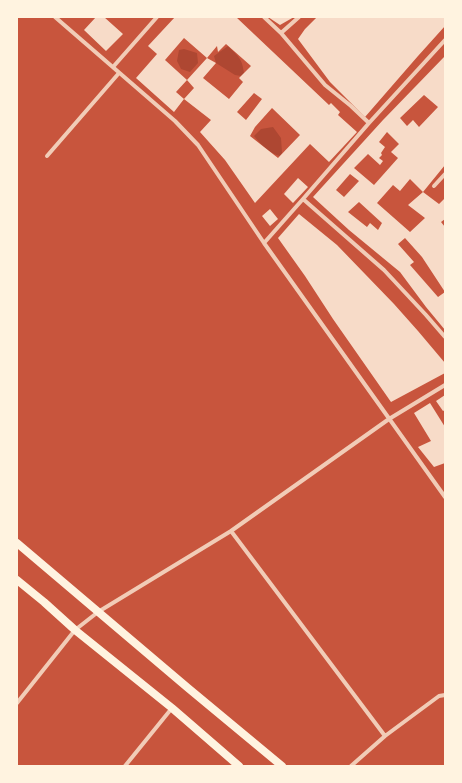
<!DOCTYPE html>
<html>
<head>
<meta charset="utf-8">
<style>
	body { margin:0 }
	#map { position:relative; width:462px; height:783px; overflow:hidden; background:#c8553d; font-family:"Noto Serif",serif }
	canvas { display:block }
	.frame { position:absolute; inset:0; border:18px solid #fff3e0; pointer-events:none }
</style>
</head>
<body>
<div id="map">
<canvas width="462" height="783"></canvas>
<div class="frame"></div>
</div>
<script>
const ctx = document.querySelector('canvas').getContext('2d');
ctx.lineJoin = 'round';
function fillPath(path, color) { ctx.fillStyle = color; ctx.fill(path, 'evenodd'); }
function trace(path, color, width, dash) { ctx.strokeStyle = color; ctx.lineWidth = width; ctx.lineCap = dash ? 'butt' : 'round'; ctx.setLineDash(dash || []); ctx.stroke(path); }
const green = new Path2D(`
	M228,46C238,56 242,58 244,73L241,76L235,75L216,63L214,56Z
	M184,49L197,53L198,63L190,72L181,69L177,61L179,50Z
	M273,127L281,138L282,153L280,156C269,153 261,145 254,136L261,129Z`);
const building = new Path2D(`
	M96,17H104L123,34L106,51L84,30Z
	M175,17H236L329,105L331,103L340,112L338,115L357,132L329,162L310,144L255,203L225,160L200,132L211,120L184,99L174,112L136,78L157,54L148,46ZM184,38L207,58L217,46L218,52L226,44L251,66L239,78L243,82L229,99L203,78L216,63L207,58L187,80L194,88L184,99L176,92L187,80L165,60ZM254,93L262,99L246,120L237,112ZM272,108L300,135L278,158L250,136L255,127Z
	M268,17H294L280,25Z
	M317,17H445V26L418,56L365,117L330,82L298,39L305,29Z
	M445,56V165L423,192L410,179L400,191L393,185L377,203L410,232L425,218L408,205L423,192L439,204L445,198V219L441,222L445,227V292L422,257L405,238L398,244L414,262L410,265L438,297L445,292V330L426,307L400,272L349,230L313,197L383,120ZM424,95L438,107L419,127L413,120L407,126L400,118ZM387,132L399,144L391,152L398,158L374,185L354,168L368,154L380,165L383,161L379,158L382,155L381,153L385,147L379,142ZM350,174L359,181L344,197L336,190ZM359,202L382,223L378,230L370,223L367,227L348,212Z
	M298,178L308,187L293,203L284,194Z
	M270,209L278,219L270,226L262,216Z
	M299,214L337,245L394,304L418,331L445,363V373L391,402L333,319L305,276L278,238Z
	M445,395V410L443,411L436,401Z
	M430,403L445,427V463L434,467L418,447L431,441L414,413Z`);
const minor = new Path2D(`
	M55,17L175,121L198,145L264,243L445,497
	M264,17L281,33L325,85L351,106L369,123
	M281,33L299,17
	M113,67L157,17
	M47,156L119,73
	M434,186L445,174
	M303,199L384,270L426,315L445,337
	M264,243L303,199L369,123L445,40
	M231,531L385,736
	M17,703L75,630L98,612L231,531L389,419L445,385
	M125,766L172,708
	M351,766L385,736L439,696L445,695`);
const secondary = new Path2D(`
	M17,543L188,688L282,766
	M17,580L44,602L75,630L172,708L239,766`);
fillPath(green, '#ae4732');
fillPath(building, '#f7dbc8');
trace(minor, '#f1ccb7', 4);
trace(secondary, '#fff3e0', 8);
</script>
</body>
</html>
